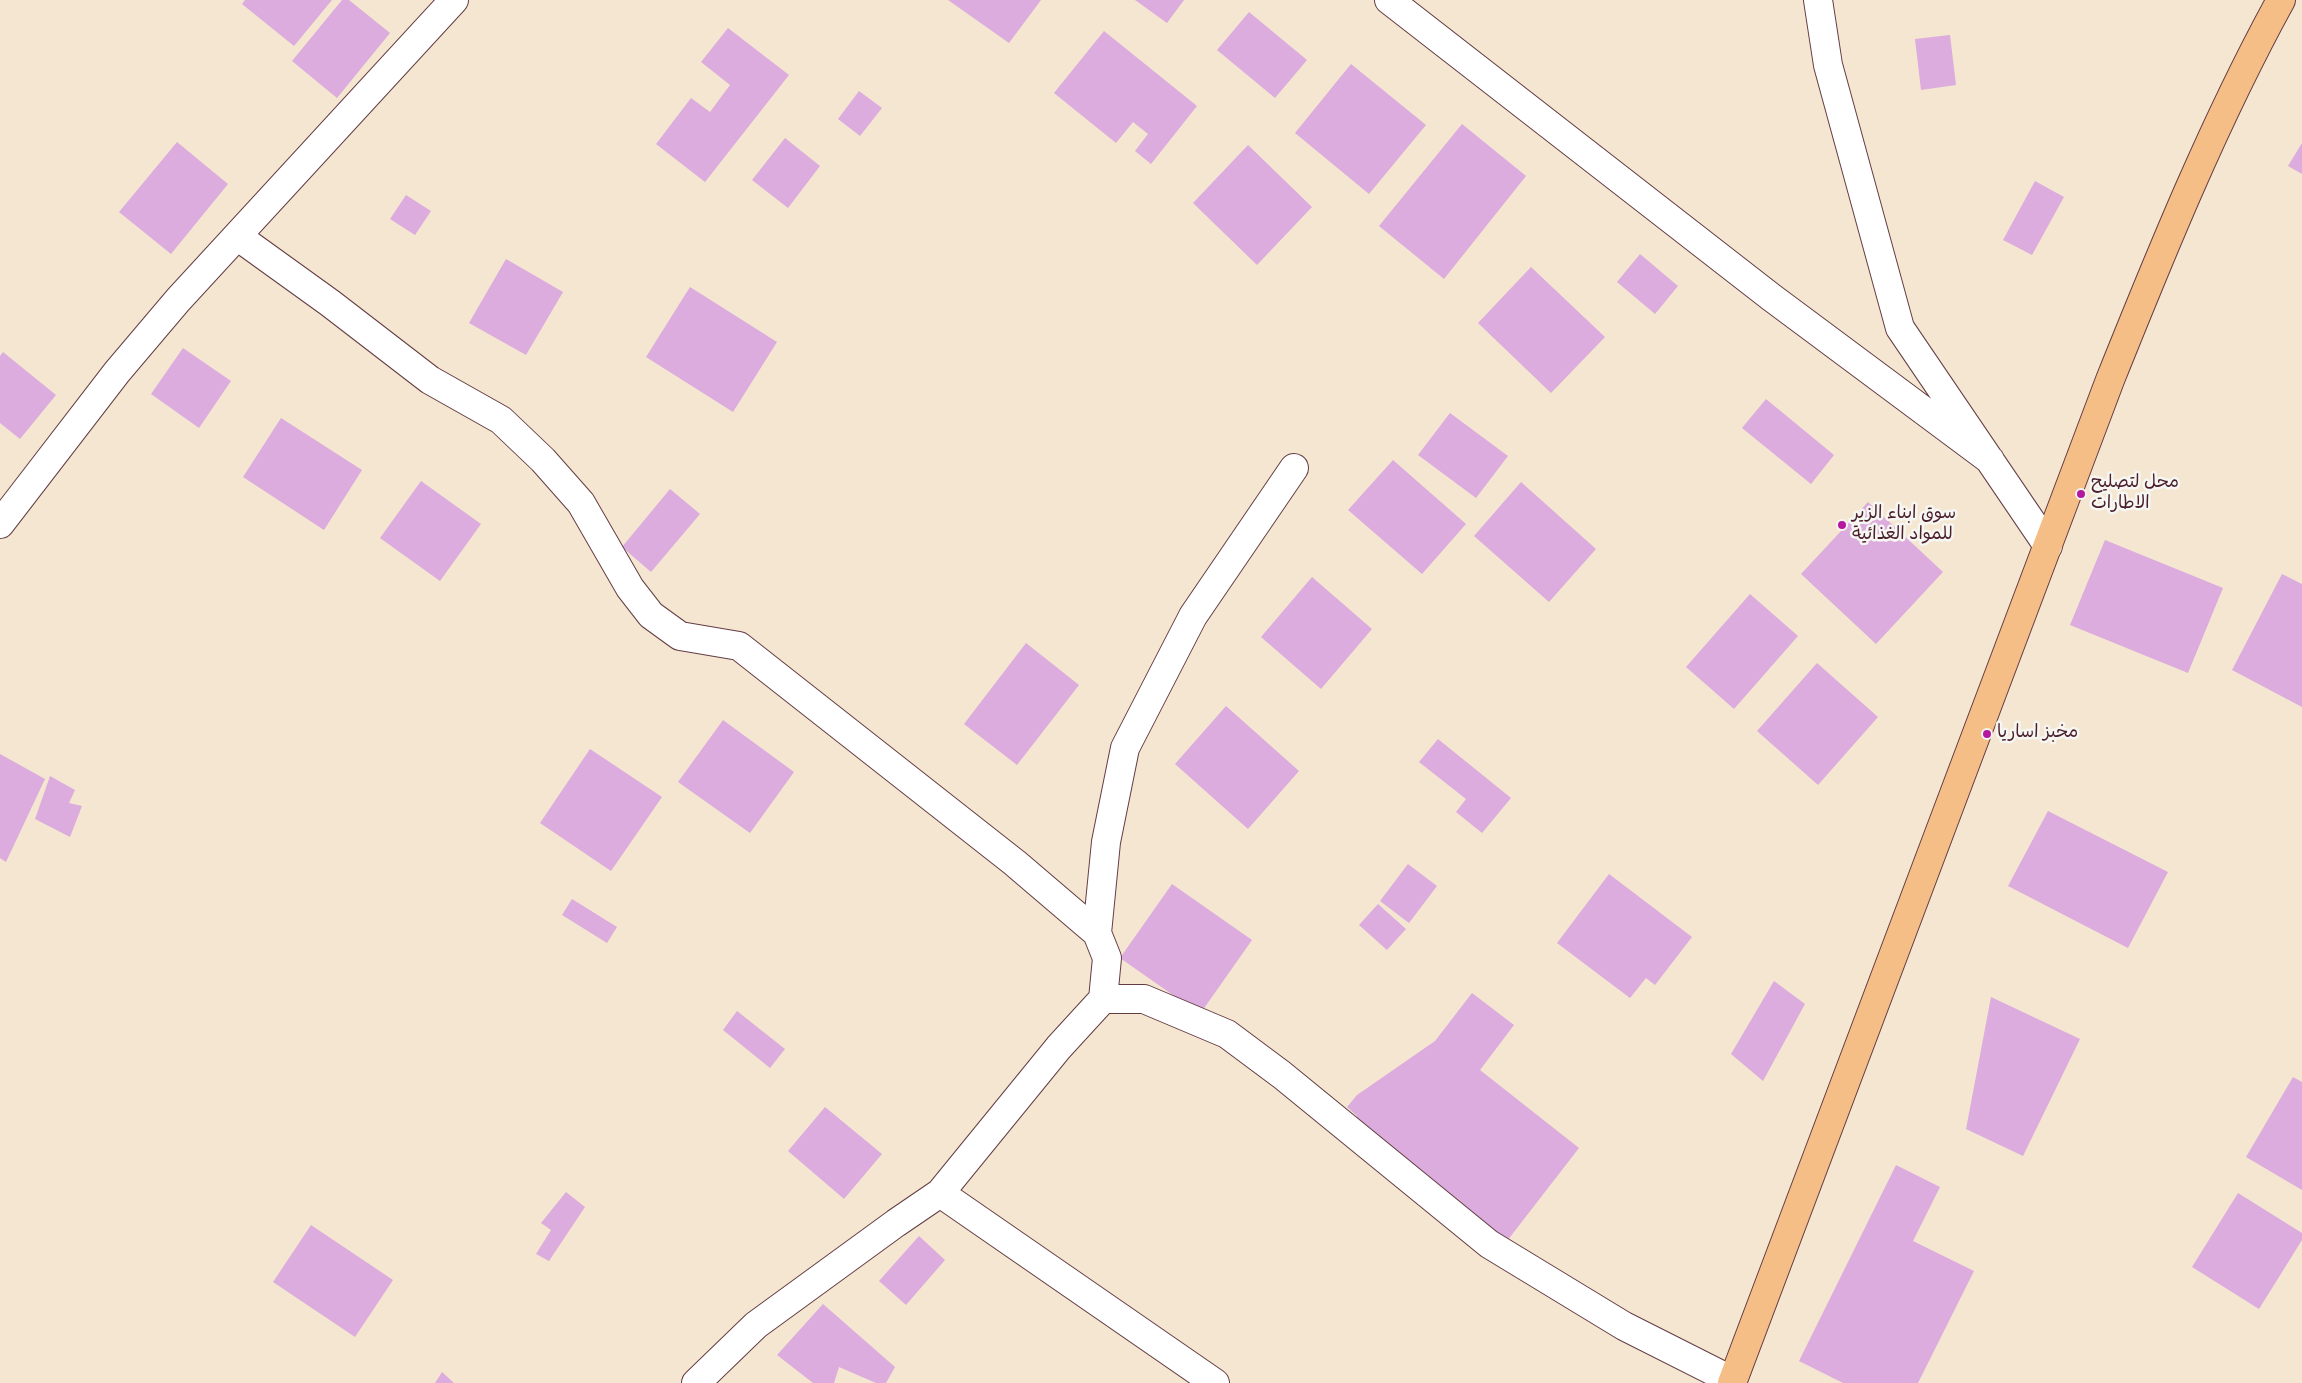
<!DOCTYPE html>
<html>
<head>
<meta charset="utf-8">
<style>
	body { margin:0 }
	canvas { display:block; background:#f4e6d1 }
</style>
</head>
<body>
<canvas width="2302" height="1383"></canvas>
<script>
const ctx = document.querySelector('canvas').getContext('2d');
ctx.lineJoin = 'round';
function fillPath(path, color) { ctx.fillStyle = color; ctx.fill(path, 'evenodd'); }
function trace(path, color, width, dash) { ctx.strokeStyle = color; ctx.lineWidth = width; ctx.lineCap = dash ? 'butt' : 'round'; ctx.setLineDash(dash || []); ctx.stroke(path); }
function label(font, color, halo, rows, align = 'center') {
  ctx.font = font + ' "Indie Flower","Playpen Sans Arabic",sans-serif'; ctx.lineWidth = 5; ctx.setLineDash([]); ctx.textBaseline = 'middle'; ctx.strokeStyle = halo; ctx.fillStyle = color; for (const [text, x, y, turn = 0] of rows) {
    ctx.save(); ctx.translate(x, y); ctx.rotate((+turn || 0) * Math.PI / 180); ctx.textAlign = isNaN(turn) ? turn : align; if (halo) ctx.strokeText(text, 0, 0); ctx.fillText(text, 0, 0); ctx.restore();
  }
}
const building = new Path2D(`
	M245,0H332L294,46L242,4Z
	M342,0H349L390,33L337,98L292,61Z
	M948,0H1041L1009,43Z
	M1135,0H1184L1167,23Z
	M1249,12L1307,60L1275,98L1217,50Z
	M728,28L789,75L705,182L656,144L691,98L710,112L730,85L701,62Z
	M1104,31L1197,106L1151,164L1135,151L1148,134L1133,122L1116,143L1054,93Z
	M1950,35L1956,85L1921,90L1915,39Z
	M1351,64L1426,125L1369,194L1295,133Z
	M859,91L882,108L860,136L838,119Z
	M1462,124L1526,176L1444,279L1379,226Z
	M785,138L820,166L788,208L752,180Z
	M177,142L228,184L171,254L119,212Z
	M2302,143V174L2288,166Z
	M1248,145L1312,207L1257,265L1193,203Z
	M2035,181L2064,197L2032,255L2003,240Z
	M406,195L431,211L415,235L390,219Z
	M1640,254L1678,286L1655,314L1617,282Z
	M506,259L563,292L526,355L469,323Z
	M1531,267L1605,337L1551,393L1478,323Z
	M690,287L777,342L733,412L646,357Z
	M183,348L231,381L199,428L151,394Z
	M3,352L56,395L20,439L0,423V356Z
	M1766,399L1834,455L1811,484L1742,428Z
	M1450,413L1508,456L1476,498L1418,455Z
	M281,418L362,470L324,530L243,477Z
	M1393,460L1466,524L1422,574L1348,510Z
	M421,481L481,524L440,581L380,538Z
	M1521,482L1596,549L1549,602L1474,536Z
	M670,489L700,514L651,572L622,547Z
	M1868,502L1943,572L1876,644L1801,574Z
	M2105,540L2223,588L2188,673L2070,625Z
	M2282,574L2302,584V707L2232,670Z
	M1312,577L1372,629L1321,689L1261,637Z
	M1750,594L1798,636L1734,709L1686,667Z
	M1026,643L1079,685L1017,765L964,724Z
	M1817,663L1878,717L1818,785L1757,731Z
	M1226,706L1299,771L1248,829L1175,764Z
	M723,720L794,772L750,833L678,782Z
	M1438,739L1511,798L1482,833L1456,812L1466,799L1419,762Z
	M590,749L662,797L611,871L540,823Z
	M0,754L45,779L6,862L0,858Z
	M50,776L75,790L69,803L82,806L70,837L35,819Z
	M2048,811L2168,872L2128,948L2008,886Z
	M1408,864L1437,886L1409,923L1380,901Z
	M1609,874L1692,937L1655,985L1646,978L1630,998L1557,943Z
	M1172,884L1252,940L1200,1014L1120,958Z
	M572,899L617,927L607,943L562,915Z
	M1378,904L1406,929L1387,950L1359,925Z
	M1774,981L1805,1004L1763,1081L1731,1054Z
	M1472,993L1514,1025L1480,1070L1579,1148L1507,1241L1356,1123L1357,1116L1347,1107L1357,1095L1435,1041Z
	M1991,997L2080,1039L2023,1156L1966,1129Z
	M737,1011L785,1049L770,1068L723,1030Z
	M2293,1077L2302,1082V1190L2246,1157Z
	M825,1107L882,1154L844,1199L788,1151Z
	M1896,1165L1940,1187L1913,1241L1974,1271L1918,1383H1843L1799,1361Z
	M566,1192L585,1207L549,1261L536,1254L551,1230L541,1223Z
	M2238,1193L2302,1233V1240L2259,1309L2192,1267Z
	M311,1225L393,1280L355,1337L273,1282Z
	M919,1236L945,1260L906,1305L879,1281Z
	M823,1304L895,1367L886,1383H876L839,1367L834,1383H813L777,1355Z
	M442,1372L454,1383H435Z`);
const minor = new Path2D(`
	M1389,0L1771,297L1990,460
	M1818,0L1828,65L1900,328L2048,546
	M237,236L330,303L430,380L501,420L543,460L581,503L630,588L651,615L680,636L739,646L1015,863L1097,933L1107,958L1103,999
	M0,524L117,372L178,300L454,0
	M1097,933L1106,842L1125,748L1193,616L1294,468
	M940,1193L1215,1383
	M696,1383L756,1325L896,1223L940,1193L1059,1047L1103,999H1144L1227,1034L1282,1075L1489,1244L1624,1326L1733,1381`);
const major = new Path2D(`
	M1732,1383L2110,380C2161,253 2215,120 2281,0`);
const markers = [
	[2081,494,5,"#b5179e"],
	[1842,525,5,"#b5179e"],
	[1987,734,5,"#b5179e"]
];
const poiNames = [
	["محل لتصليح",2091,484],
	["الاطارات",2091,505],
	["سوق ابناء الزير",1852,515],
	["للمواد الغذائية",1852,536],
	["مخبز اساريا",1997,734]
];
fillPath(building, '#dbacdd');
trace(minor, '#643d44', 30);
trace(major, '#643d44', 30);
trace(minor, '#fff', 28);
trace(major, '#f6be87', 28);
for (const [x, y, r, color] of markers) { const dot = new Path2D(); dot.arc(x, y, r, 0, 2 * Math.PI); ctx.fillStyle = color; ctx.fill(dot); trace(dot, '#f6f6f2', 2); }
label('18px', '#4a1f2b', '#f6f6f2', poiNames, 'left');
</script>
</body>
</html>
